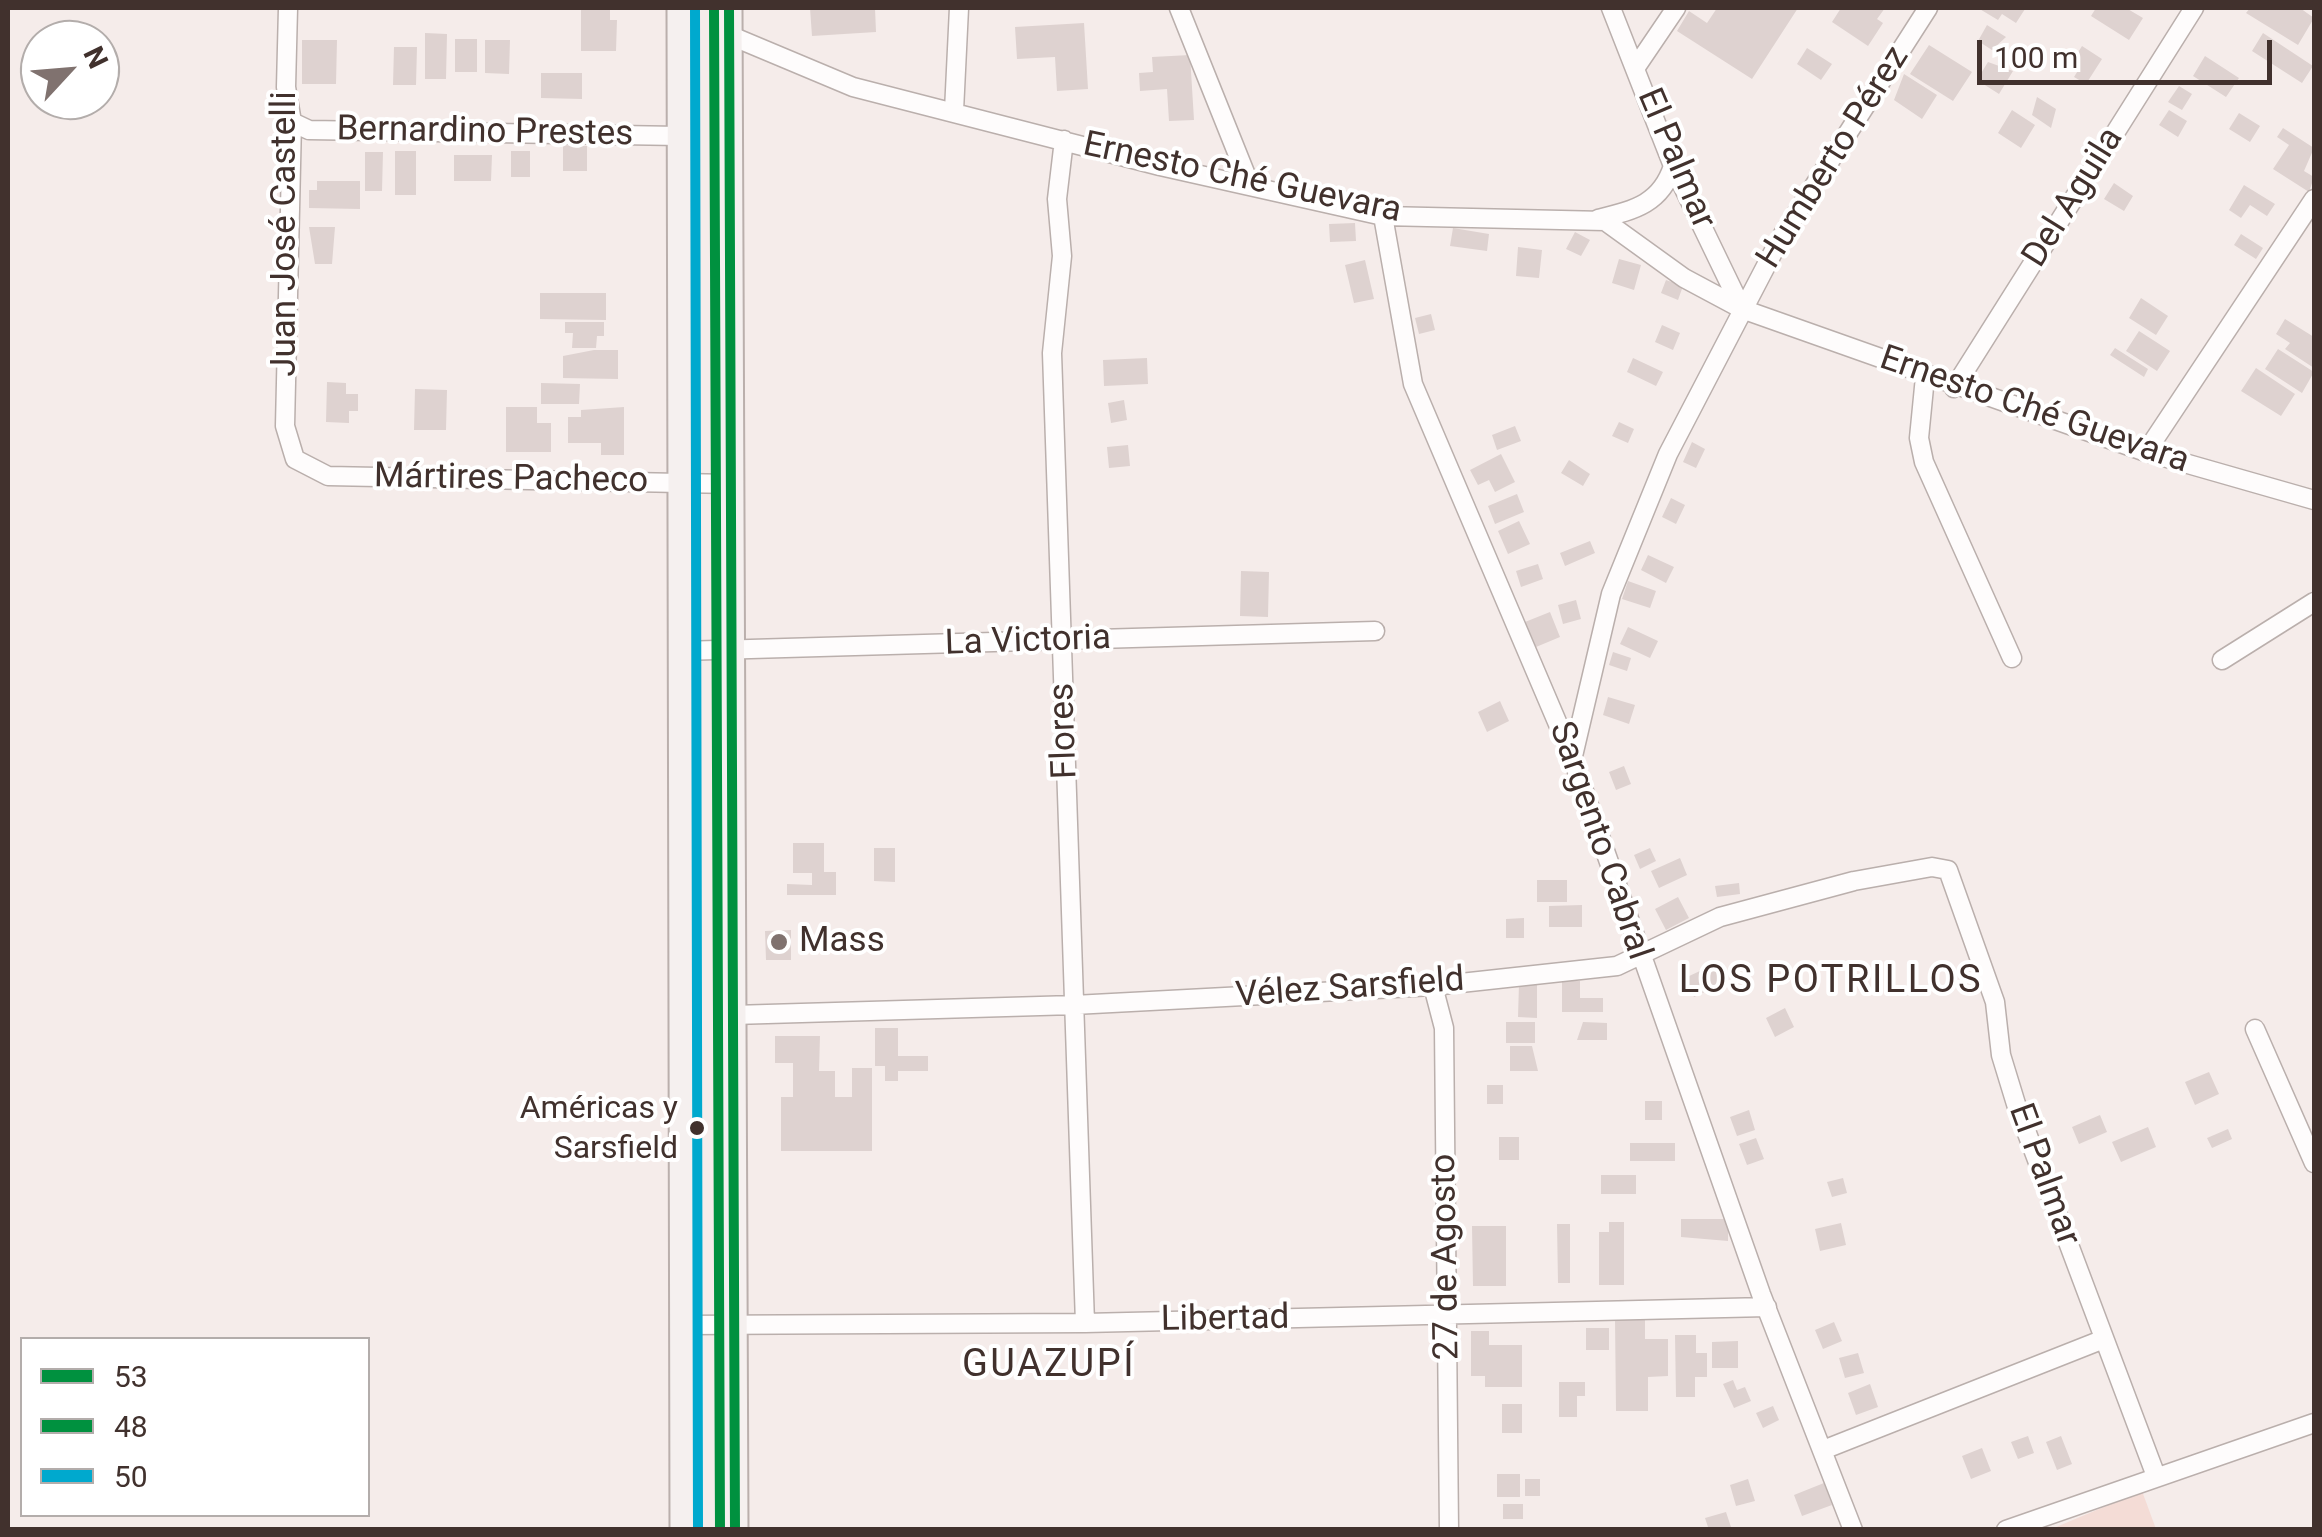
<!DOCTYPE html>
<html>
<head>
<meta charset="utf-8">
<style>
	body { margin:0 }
	#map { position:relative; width:2322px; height:1537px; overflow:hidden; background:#f5ecea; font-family:Roboto,sans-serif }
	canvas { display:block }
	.frame { position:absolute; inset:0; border:10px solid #41312d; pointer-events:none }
	.legend { position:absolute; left:20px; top:1337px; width:350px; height:180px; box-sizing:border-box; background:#fff; border:2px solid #b3adab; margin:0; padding:12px 18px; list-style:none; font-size:30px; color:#41312d }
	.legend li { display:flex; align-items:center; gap:20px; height:50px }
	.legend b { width:50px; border:2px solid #b3adab }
	.north { position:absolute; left:20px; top:20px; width:100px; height:100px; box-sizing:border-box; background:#fff; border:2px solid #b3adab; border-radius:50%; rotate:64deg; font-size:28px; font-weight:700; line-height:40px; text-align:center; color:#41312d }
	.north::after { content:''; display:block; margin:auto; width:35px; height:45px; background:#80726f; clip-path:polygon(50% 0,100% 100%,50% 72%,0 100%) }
	.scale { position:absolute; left:1977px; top:40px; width:295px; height:45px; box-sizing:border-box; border:5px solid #41312d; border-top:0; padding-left:12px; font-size:30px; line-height:35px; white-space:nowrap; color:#41312d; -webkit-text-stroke:8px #fff; paint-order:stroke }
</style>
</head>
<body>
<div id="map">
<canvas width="2322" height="1537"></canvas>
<div class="frame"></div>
<ul class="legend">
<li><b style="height:12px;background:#00913f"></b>53</li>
<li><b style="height:12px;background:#00913f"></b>48</li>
<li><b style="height:12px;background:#00a9ce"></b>50</li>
</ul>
<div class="north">N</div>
<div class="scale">100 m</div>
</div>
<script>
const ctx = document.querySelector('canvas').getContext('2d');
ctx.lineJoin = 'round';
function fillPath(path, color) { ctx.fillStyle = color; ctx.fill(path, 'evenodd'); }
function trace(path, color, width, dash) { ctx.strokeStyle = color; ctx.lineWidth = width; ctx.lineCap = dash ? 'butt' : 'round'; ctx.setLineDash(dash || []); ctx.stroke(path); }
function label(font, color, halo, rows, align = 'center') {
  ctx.font = font + ' Roboto,sans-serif'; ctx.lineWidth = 8; ctx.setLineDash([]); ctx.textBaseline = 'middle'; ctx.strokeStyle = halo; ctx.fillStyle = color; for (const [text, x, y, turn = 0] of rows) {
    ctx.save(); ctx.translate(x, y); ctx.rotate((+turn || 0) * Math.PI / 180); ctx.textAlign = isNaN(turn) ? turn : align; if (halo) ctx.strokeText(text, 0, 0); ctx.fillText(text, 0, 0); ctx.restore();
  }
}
const green = new Path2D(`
	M2142,1491L2156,1529L2049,1530Z`);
const building = new Path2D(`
	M810,8H875L876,32L812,36Z
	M1717,8H1798L1752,79L1677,31L1689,11L1707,23Z
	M1841,8H1885L1877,19L1883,23L1868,46L1832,22Z
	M1978,8H2022L2025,9L2016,23L2002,14L1998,20Z
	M2096,8H2126L2143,18L2129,40L2091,16Z
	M2250,8H2300L2314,18L2298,45L2246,13Z
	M581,9H610V20H617L616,51H581Z
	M1084,23L1088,89L1057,91L1055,57L1017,59L1015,27Z
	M1987,25L2006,37L1992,50L1978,41Z
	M425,33L447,34L446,79H425Z
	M2263,33L2313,66L2302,83L2252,51Z
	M455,39H477V72H455Z
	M302,40H337L336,84H302Z
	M485,40H510L509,74L485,73Z
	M1929,45L1972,72L1953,101L1910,74Z
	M2082,46L2102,59L2086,84L2074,77L2079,69L2071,64Z
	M394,47H417L416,85H393Z
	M1807,48L1832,64L1821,80L1797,64Z
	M1190,55L1194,120L1169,121L1167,89L1140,91L1139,73L1153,72L1152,57Z
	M2205,56L2239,78L2226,97L2193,76Z
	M1988,62L2013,71L1999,94L1977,80Z
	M541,73H582V99L541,98Z
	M1904,74L1937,95L1922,119L1894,100Z
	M2179,86L2192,94L2182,110L2168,102Z
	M2037,97L2056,109L2051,128L2032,115Z
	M2012,110L2035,125L2021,148L1998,133Z
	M2169,110L2187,121L2178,137L2159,125Z
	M2239,113L2260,126L2250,142L2229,129Z
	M2283,128L2314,148L2304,171L2314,177L2309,192L2273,169L2289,145L2277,137Z
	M563,145L587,146V171H563Z
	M395,151H416V195H395Z
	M511,151H530V177H511Z
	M365,152H383L382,191H365Z
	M454,155H492L491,181H454Z
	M317,181H360V209L309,208V190H317Z
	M2114,183L2133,196L2124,211L2104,199Z
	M2244,185L2275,204L2267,216L2250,205L2241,218L2229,210Z
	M1355,223L1356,241L1330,242L1329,224Z
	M309,227H335L332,264H315Z
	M1453,228L1489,234L1487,251L1450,246Z
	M1575,232L1590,240L1581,256L1566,249Z
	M2241,234L2263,248L2256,259L2234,245Z
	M1518,247L1542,250L1539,278L1516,276Z
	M1619,259L1641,265L1634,290L1612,283Z
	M1365,260L1374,299L1354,303L1345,265Z
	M1666,280L1683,286L1678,300L1661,293Z
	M540,293H606V320L540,319Z
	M2141,298L2168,316L2156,335L2129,318Z
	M1431,314L1435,330L1419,334L1415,318Z
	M2285,319L2314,337V368L2285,349L2290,343L2276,334Z
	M565,322H604V336H597L596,348H572L573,333H565Z
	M1662,325L1680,333L1673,350L1655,342Z
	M2139,331L2170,351L2157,371L2126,351Z
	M2115,348L2148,369L2144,377L2110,355Z
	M2278,349L2314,372L2302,393L2265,369Z
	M594,350H618V379L563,378V356Z
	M1147,358L1148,384L1104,386L1103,360Z
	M1633,358L1663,372L1656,386L1627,372Z
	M2256,368L2295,394L2281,416L2241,391Z
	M327,382L346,383V394H358V411H349V423L326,422Z
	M541,383L580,384L579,404H541Z
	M415,389L447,390L446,430H414Z
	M1124,400L1127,420L1111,423L1108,403Z
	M506,407H537V423H551V452H506Z
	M624,407V455H601V443H568V417H581V410Z
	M1619,422L1634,429L1628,443L1612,436Z
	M1515,426L1521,441L1497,450L1492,435Z
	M1692,442L1705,449L1696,468L1683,462Z
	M1128,445L1130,466L1109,468L1107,447Z
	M1501,454L1515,482L1495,492L1489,480L1478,485L1470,470Z
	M1569,460L1590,474L1583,486L1561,473Z
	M1517,494L1524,512L1495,524L1488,506Z
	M1671,498L1685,505L1676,524L1662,517Z
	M1519,521L1530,544L1508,554L1498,531Z
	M1590,541L1595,553L1565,566L1560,553Z
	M1648,555L1674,567L1666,583L1641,570Z
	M1538,564L1543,579L1521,587L1516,571Z
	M1241,571L1269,572L1268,617L1240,616Z
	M1628,581L1656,591L1650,608L1622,599Z
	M1576,600L1581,619L1563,624L1558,605Z
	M1550,612L1560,637L1536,647L1525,622Z
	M1628,627L1658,641L1650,658L1620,644Z
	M1613,652L1631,658L1627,671L1609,665Z
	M1608,697L1635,705L1629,724L1603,715Z
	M1500,701L1509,721L1487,732L1478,712Z
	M1624,766L1631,784L1616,790L1609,772Z
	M793,843H824V872H836V895H787V884L812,885V873H793Z
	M874,848H895V882L874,881Z
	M1650,848L1656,861L1640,869L1634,855Z
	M1680,858L1687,875L1659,888L1651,871Z
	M1537,880H1567V902H1537Z
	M1739,883L1740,894L1717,897L1715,886Z
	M1678,897L1689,918L1666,930L1655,909Z
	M1582,905V927H1549V906Z
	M1524,918V938H1506V919Z
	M791,930V960H766L765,931Z
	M1719,962L1728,981L1694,997L1685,978Z
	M1562,981H1580V998H1603V1012H1562Z
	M1519,984H1537V1018L1518,1017Z
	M1785,1008L1794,1027L1775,1037L1766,1018Z
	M1506,1022H1535V1043H1506Z
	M1583,1022L1607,1023V1040H1577Z
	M875,1028H898V1056H928V1071H898V1081H885V1066H875Z
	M775,1036H820L819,1071H835V1097H852V1068H872V1151H781V1097H793V1063H775Z
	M1510,1046H1532L1538,1071H1510Z
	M2209,1072L2219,1094L2195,1105L2185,1082Z
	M1487,1085H1503V1104H1487Z
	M1645,1101H1662V1120H1645Z
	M1749,1110L1755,1130L1737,1136L1730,1117Z
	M2100,1115L2107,1132L2079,1144L2072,1127Z
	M2148,1127L2156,1147L2121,1162L2112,1142Z
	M2228,1129L2232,1139L2212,1148L2207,1138Z
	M1499,1137H1519V1160H1499Z
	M1756,1138L1764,1159L1747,1165L1739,1144Z
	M1630,1143H1675V1161H1630Z
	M1601,1175H1636V1194H1601Z
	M1843,1178L1847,1193L1832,1197L1827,1182Z
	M1681,1219H1728V1241L1681,1237Z
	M1609,1222H1624V1285H1599V1232H1609Z
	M1841,1223L1846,1245L1820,1251L1815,1229Z
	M1557,1224H1570V1283H1558Z
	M1472,1226H1506V1286H1473Z
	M1615,1319H1645V1339H1668V1376L1648,1377V1411H1616Z
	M1834,1322L1842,1341L1823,1349L1815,1330Z
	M1586,1328H1609V1350H1586Z
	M1471,1331H1489V1345H1522V1387H1485V1376H1471Z
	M1675,1335H1696V1353H1707V1377H1695V1397H1676Z
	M1738,1341V1368H1712V1342Z
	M1858,1353L1864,1373L1845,1378L1839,1358Z
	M1733,1380L1737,1390L1745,1387L1751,1401L1734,1408L1723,1384Z
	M1559,1382H1585V1396H1577V1417H1559Z
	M1870,1384L1878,1407L1856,1415L1848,1393Z
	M1502,1404H1522V1433H1502Z
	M1773,1406L1779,1420L1763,1428L1756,1413Z
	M2028,1436L2034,1453L2018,1459L2011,1442Z
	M2061,1436L2072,1464L2057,1470L2046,1442Z
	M1982,1448L1991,1471L1971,1479L1962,1456Z
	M1497,1474H1520V1497H1497Z
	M1525,1479H1540V1496H1525Z
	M1748,1479L1755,1501L1736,1506L1730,1485Z
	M1824,1483L1832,1505L1802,1516L1794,1495Z
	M1503,1504H1523V1519H1503Z
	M1726,1512L1732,1530H1709L1705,1518Z`);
const street = new Path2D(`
	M288,8L286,87L292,122L285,426L295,459L328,476L731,484
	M1179,8L1250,185
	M1611,8L1673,166L1742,309
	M729,35L853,87L1160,166L1383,216L1605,221L1684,278L1742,309L2146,452L2314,500
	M1636,67L1676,8
	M954,111L959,8
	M292,122L309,130L680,136
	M1064,140L1057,199L1062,256L1052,353L1085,1323
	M1383,216L1413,384L1572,757L1761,1294L1853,1530
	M1598,219C1634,210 1661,204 1673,166
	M1925,377L1919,438L1924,462L2012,658
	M1954,388L2194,8
	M2146,452L2314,199
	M681,651L1375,631
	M2222,660L2314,602
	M1573,756L1611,594L1668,454L1780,239L1928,8
	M1433,986L1444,1028L1449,1530
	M733,1015L1074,1005L1433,986L1617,966L1720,917L1854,881L1932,867L1948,870L1995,1002L2001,1055L2016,1104L2156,1476
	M2255,1029L2314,1163
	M683,1325L1085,1323L1767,1307
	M1823,1450L2104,1339
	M2006,1530L2314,1423`);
const secondary = new Path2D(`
	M680,8L683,1530
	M729,8L735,1530`);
const bus1 = new Path2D(`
	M729,8L735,1530`);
const bus2 = new Path2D(`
	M714,8L720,1530`);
const bus3 = new Path2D(`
	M695,8L698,1530`);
const markers = [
	[779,942,10,"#80726f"],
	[697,1128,9,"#41312d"]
];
const busNames = [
	["Américas y",678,1110],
	["Sarsfield",678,1150]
];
const streetNames = [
	["Bernardino Prestes",485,133,1],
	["Humberto Pérez",1834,158,-58],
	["El Palmar",1675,159,67],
	["Ernesto Ché Guevara",1242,179,12],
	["Del Aguila",2074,198,-58],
	["Juan José Castelli",286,234,-90],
	["Ernesto Ché Guevara",2034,411,19],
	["Mártires Pacheco",511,480,1],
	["La Victoria",1028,642,-2],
	["Flores",1065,731,-92],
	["Sargento Cabral",1599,841,71],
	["Vélez Sarsfield",1350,989,-4],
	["El Palmar",2043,1175,70],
	["27 de Agosto",1447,1257,-91],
	["Libertad",1225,1320,-1]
];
const poiNames = [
	["Mass",799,942]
];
const neighbourhoodNames = [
	["LOS POTRILLOS",1831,982],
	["GUAZUPÍ",1049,1366]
];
fillPath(green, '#f4dcd6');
fillPath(building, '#ded2d0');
trace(street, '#baafac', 21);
trace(secondary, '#baafac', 29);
trace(street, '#fefcfc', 18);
trace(secondary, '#f5f0ef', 25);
trace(bus1, '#00913f', 10);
trace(bus2, '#00913f', 10);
trace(bus3, '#00a9ce', 10);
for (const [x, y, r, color] of markers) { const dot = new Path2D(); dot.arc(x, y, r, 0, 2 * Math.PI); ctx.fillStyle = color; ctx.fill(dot); trace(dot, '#fff', 4); }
label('32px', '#41312d', '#fff', busNames, 'right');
label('35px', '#41312d', '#fff', streetNames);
label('35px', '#41312d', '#fff', poiNames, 'left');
ctx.letterSpacing = '2.5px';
label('38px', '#41312d', '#fff', neighbourhoodNames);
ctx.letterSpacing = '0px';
</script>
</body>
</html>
